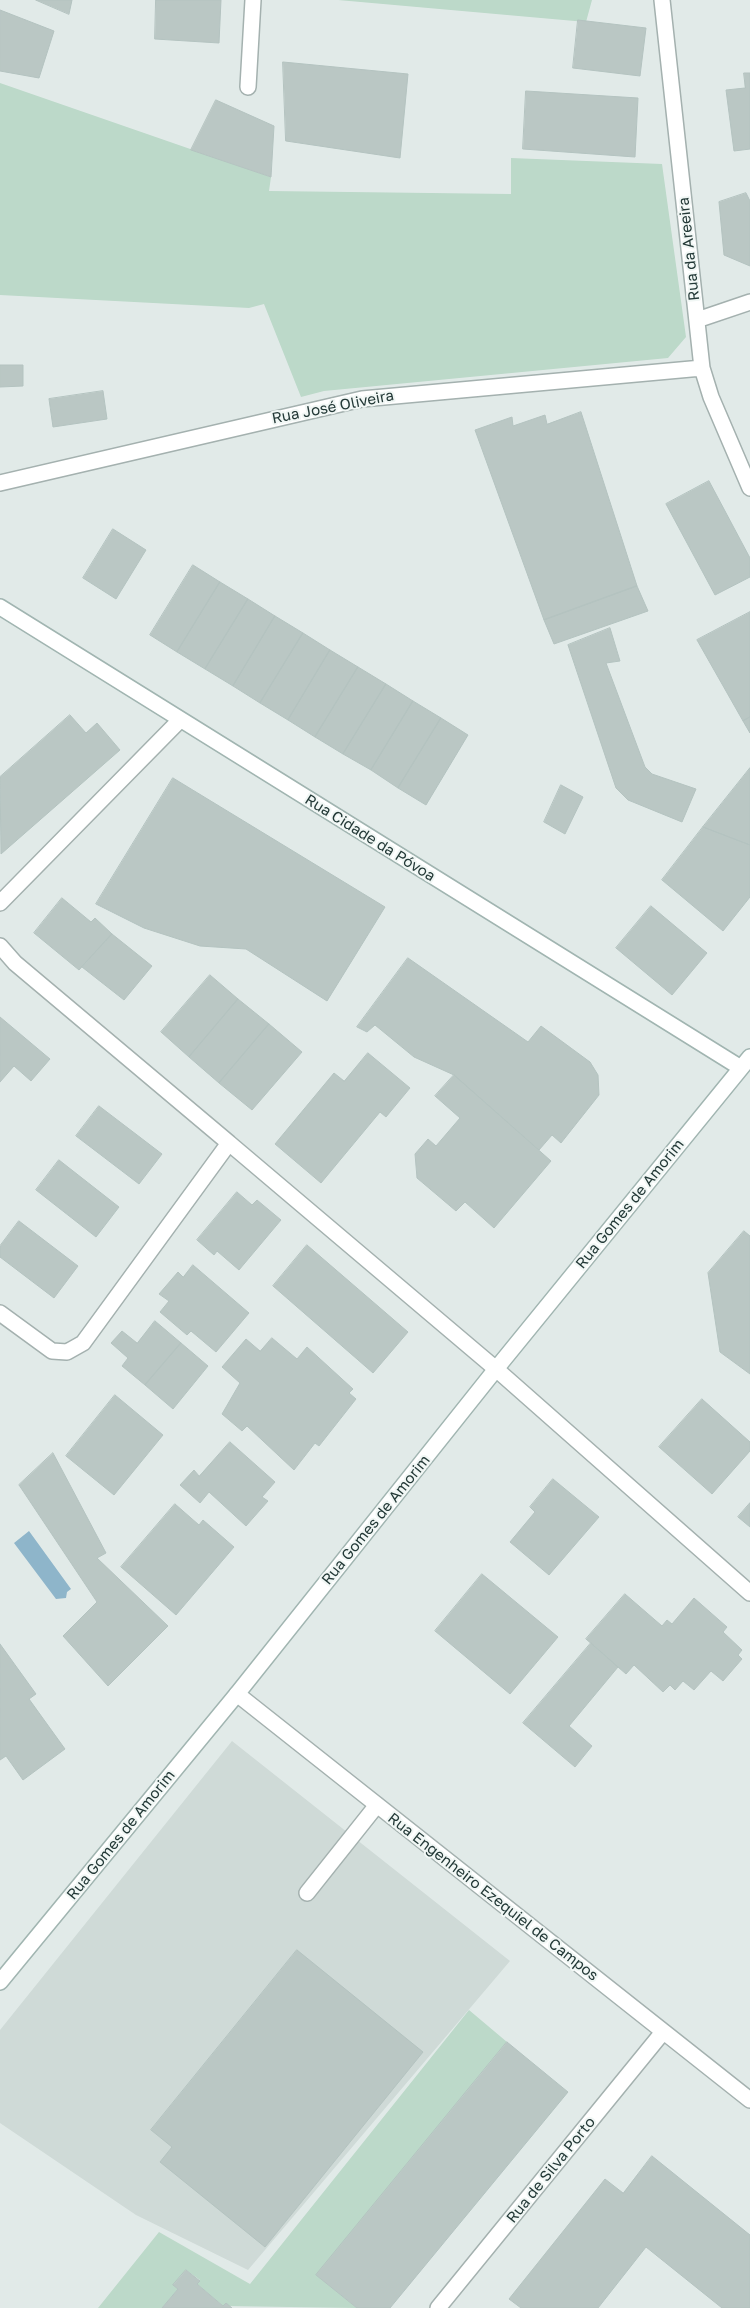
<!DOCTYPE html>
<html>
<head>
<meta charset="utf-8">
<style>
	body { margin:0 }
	canvas { display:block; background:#e1eae8 }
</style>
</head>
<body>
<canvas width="750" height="2308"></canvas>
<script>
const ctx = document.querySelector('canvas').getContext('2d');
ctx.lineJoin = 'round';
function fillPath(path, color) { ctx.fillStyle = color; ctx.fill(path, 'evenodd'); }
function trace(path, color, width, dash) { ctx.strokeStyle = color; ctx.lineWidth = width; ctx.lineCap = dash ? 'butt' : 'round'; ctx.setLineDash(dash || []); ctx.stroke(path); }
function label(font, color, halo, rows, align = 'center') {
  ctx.font = font + ' "Golos Text",sans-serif'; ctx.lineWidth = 4; ctx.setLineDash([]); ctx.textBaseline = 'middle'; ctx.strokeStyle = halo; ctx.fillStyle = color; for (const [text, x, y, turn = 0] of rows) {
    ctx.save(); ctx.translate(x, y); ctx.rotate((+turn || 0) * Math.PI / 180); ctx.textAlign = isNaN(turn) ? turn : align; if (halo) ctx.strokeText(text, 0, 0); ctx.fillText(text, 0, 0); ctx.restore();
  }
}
const built = new Path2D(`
	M232,1741L510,1961L248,2270L136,2215L0,2123V2030Z`);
const green = new Path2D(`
	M338,0H592L586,22Z
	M0,83L271,177L269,191L511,194V158L662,164L686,337L668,358L324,391L301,397L264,304L249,308L0,295Z
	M469,2010L507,2042L317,2275L357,2308L223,2306L197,2284L200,2280L186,2270L174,2284L178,2289L162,2308H98L159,2232L250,2284Z`);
const water = new Path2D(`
	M29,1531L71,1589L67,1592L66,1598L56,1599L14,1543Z`);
const building = new Path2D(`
	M36,0H72L69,14Z
	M156,0H221L219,43L155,39Z
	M0,10L54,31L39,78L0,71Z
	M578,20L646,28L640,76L573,68Z
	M283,62L408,74L400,158L286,141Z
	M744,73H750V149L734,151L726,90L745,88Z
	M526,91L638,98L635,157L523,149Z
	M216,100L274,126L271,177L191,150Z
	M746,193L750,201V266L724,255L719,202Z
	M0,365H23V386L0,387Z
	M103,391L107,419L53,427L49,399Z
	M581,412L637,586L544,620L475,430L512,417L513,426L545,415L547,424Z
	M709,481L750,558V577L715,595L666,504Z
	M113,529L146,550L116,599L83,578Z
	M193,565L220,582L177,652L150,635Z
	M220,582L248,599L205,669L177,652Z
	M637,586L648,611L554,644L544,620Z
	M248,599L275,616L233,686L205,669Z
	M750,612V717L743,721L697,640Z
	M275,616L303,633L260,703L233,686Z
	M610,628L620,661L606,663L645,767L652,774L696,789L682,822L628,800L616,788L568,645Z
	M303,633L330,650L288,720L260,703Z
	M330,650L358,667L315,737L288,720Z
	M358,667L386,684L343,754L315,737Z
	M386,684L413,701L371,770L343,754Z
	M413,701L441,718L398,788L371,770Z
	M70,715L86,733L97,723L120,750L1,854L0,777Z
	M750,717V733L743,721Z
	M441,718L468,735L426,805L398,788Z
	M750,768V845L703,827Z
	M173,778L385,907L327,1001L246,949L200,946L144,928L96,904Z
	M561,785L583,797L565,834L544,822Z
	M703,827L750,845V897L723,931L662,880Z
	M62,898L91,922L95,918L112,934L79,970L34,933Z
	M651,906L707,953L672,995L616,948Z
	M112,934L152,966L124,1000L82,967Z
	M408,958L528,1042L541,1026L590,1062L598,1075L599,1095L561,1143L552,1135L539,1150L454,1075L414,1057L375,1025L367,1032L357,1027Z
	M210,975L238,999L189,1057L161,1032Z
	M238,999L269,1024L219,1083L189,1057Z
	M0,1017L50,1059L31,1081L14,1066L0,1082Z
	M269,1024L302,1052L252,1110L219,1083Z
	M368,1053L410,1088L386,1117L380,1112L321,1183L275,1144L334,1073L344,1081Z
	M454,1075L551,1161L494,1228L465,1202L456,1211L417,1178L415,1154L428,1139L436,1146L460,1118L435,1096Z
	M99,1106L162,1154L139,1184L76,1136Z
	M59,1160L119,1207L96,1237L36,1190Z
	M237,1192L252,1205L257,1200L281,1220L239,1270L217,1251L214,1255L197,1240Z
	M19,1221L78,1266L54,1298L0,1257V1246Z
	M744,1231L750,1236V1374L720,1352L708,1273Z
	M307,1245L408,1332L373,1373L273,1286Z
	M193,1265L249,1313L216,1352L191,1331L187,1335L160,1312L169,1301L159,1294L178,1272L183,1277Z
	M155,1321L181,1343L145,1385L122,1366L128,1358L111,1343L122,1331L137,1343Z
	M272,1338L297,1359L307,1347L353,1389L349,1393L356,1399L319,1446L315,1443L294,1470L247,1426L242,1431L222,1414L240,1383L222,1367L246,1339L260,1351Z
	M181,1343L208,1366L173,1409L145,1385Z
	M115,1395L163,1435L114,1495L66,1456Z
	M702,1399L750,1442V1451L712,1494L659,1447Z
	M230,1442L275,1482L262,1497L268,1501L246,1526L209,1492L200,1503L180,1485L194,1470L199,1476Z
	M53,1453L106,1553L97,1558L168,1626L108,1686L63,1636L97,1602L19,1485Z
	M553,1479L599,1517L549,1575L510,1542L535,1512L530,1507Z
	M750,1503V1527L738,1517Z
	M175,1504L199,1525L203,1520L234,1547L176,1615L121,1567Z
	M482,1574L558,1637L510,1694L435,1631Z
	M625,1594L662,1626L667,1620L672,1624L694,1598L727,1627L723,1632L742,1650L738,1655L742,1659L723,1681L711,1671L694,1690L683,1681L675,1690L670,1685L663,1692L634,1665L626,1674L586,1639Z
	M591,1643L618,1667L569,1726L592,1746L575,1767L523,1723Z
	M0,1644L36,1694L29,1699L65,1749L23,1780L6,1756L0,1760Z
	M297,1950L423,2052L265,2247L160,2162L172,2147L151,2130Z
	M507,2042L568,2092L390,2308H357L316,2275Z
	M652,2156L750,2235V2308H722L646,2247L598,2308H521L509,2299L605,2179L623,2193Z
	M186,2270L200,2281L197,2284L223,2306L226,2303L232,2308H162L178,2289L173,2285Z`);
const lane = new Path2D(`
	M307,1893L377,1805`);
const street = new Path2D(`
	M662,0L702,368L711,397L750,488
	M248,87L253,0
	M697,320L750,302
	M0,483L362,399L702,368
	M0,903L180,720
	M0,946L15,963L229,1143
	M0,1313L52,1351L67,1352L83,1343L229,1143L496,1369L750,1593
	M237,1694L750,2100
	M438,2308L663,2032`);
const secondary = new Path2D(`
	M0,607L741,1068
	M0,1982L237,1694L496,1369L750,1057`);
const streetNames = [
	["Rua da Areeira",689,249,-96],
	["Rua José Oliveira",333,407,-11],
	["Rua Cidade da Póvoa",370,838,32],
	["Rua Gomes de Amorim",630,1204,-51],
	["Rua Gomes de Amorim",376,1520,-51],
	["Rua Gomes de Amorim",121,1835,-51],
	["Rua Engenheiro Ezequiel de Campos",493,1897,38],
	["Rua de Silva Porto",551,2170,-51]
];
fillPath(built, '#cfdad7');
fillPath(green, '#bcd9c9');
fillPath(water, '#8eb5ca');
fillPath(building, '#bac7c4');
trace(building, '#b4c3c0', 1);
trace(lane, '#a4b1af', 18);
trace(street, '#a4b1af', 18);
trace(secondary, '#a1b5b1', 18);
trace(lane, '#fff', 15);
trace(street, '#fff', 15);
trace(secondary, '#fff', 15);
label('15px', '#233937', '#f1f7f5', streetNames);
</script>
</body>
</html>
